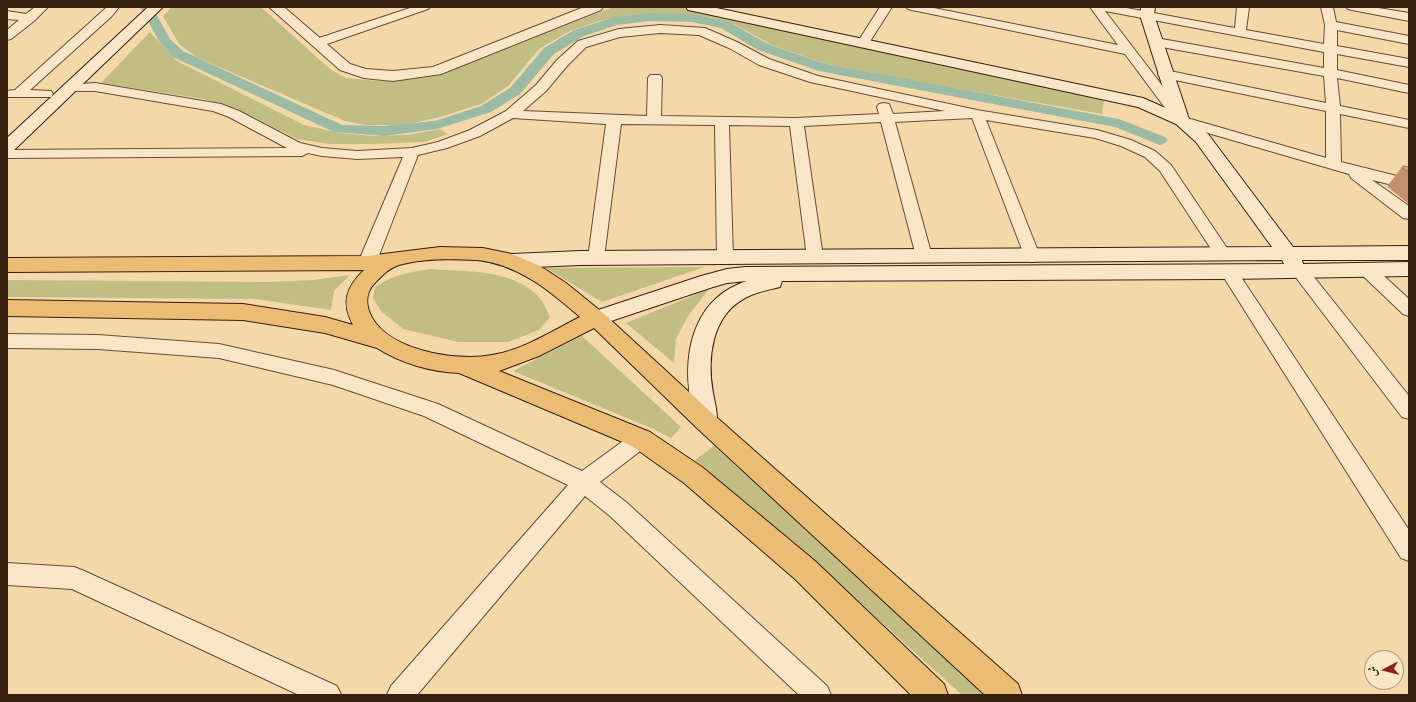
<!DOCTYPE html>
<html>
<head>
<meta charset="utf-8">
<style>
	body { margin:0 }
	#map { position:relative; width:1416px; height:702px; overflow:hidden; background:#f4d8a9; font-family:Cardo,Amiri,serif }
	canvas { display:block }
	.frame { position:absolute; inset:0; border:8px solid #37200e; pointer-events:none }
	.north { position:absolute; left:1364px; top:650px; width:40px; height:40px; box-sizing:border-box; background:#f8e6c7; border:1px solid #ab977d; border-radius:50%; rotate:263deg; font-size:11px; font-weight:700; line-height:16px; text-align:center; color:#37200e }
	.north::after { content:''; display:block; margin:auto; width:14px; height:18px; background:#8f2418; clip-path:polygon(50% 0,100% 100%,50% 72%,0 100%) }
</style>
</head>
<body>
<div id="map">
<canvas width="1416" height="702"></canvas>
<div class="frame"></div>
<div class="north">ش</div>
</div>
<script>
const ctx = document.querySelector('canvas').getContext('2d');
ctx.lineJoin = 'round';
function fillPath(path, color) { ctx.fillStyle = color; ctx.fill(path, 'evenodd'); }
function trace(path, color, width, dash) { ctx.strokeStyle = color; ctx.lineWidth = width; ctx.lineCap = dash ? 'butt' : 'round'; ctx.setLineDash(dash || []); ctx.stroke(path); }
const green = new Path2D(`
	M172,7H261L331,70L346,78L378,81L412,79L443,74L613,7H679L1104,100L1102,114L914,81L823,63L772,45L736,25L709,17L675,14L630,15L599,21L570,31L539,49L508,86L481,104L440,117L404,125H365L345,121L196,57L179,44L163,16Z
	M150,32L177,61L304,125L340,133L373,136L406,135L440,129L448,134L424,142L373,144H330L297,139L235,108L204,99L101,83Z
	M704,267L602,302L546,268Z
	M430,269C466,272 517,268 542,301C545,305 547,312 550,317L539,330L508,342H458L403,329L381,311L373,298L375,287C392,275 410,272 430,269Z
	M350,275L334,291L331,310L255,299L7,297V280L269,282L313,280Z
	M709,289L688,316L676,339L674,363L626,323Z
	M582,336L681,427L671,438L651,428L513,371Z
	M714,446L989,695H962L814,561L695,460Z`);
const canal = new Path2D(`
	M140,7H152L170,39L183,51L342,125L384,126L435,121L481,106L510,88L544,48L574,30L615,17L650,13L692,14L729,22L768,44L822,63L1119,119L1165,137L1168,140L1165,143L1160,145L1115,127L819,71L758,50L721,28L692,22L650,21L617,25L584,36L554,54L520,94L491,112L437,129L384,136L334,132L173,57L159,41Z`);
const minor = new Path2D(`
	M35,7H48L34,21L11,39L7,40V30L19,20L7,19V11L26,14Z
	M107,7H119L112,16L30,90L51,91L53,94L51,97H7V91L15,90Z
	M413,7H430L428,9L321,46H313L311,43L313,40Z
	M880,7H892L867,46H859L857,43Z
	M906,7H929L1118,45L1090,7H1121L1235,28L1237,7H1249L1246,30L1324,44L1325,25L1321,7H1333L1336,22L1409,36V44L1337,30V46L1409,59V67L1337,54V70L1409,85V93L1337,78L1340,106L1409,120V128L1340,114L1341,162L1409,179V189L1372,180L1409,206V219L1403,218L1351,178L1349,174L1177,124L1125,54L912,10L908,9ZM1105,11L1324,52V68L1156,38L1152,39L1150,42L1152,45L1156,46L1324,76L1326,103L1165,70L1160,71L1158,74L1160,77L1165,78L1326,111V158L1187,118Z
	M1346,7H1372L1409,13V21L1352,10L1348,9Z
	M660,25L705,28L737,42L769,59L818,76L977,110L1097,130L1131,140L1155,151L1171,165L1231,254L1229,258L1223,260L1217,258L1160,171L1145,157L1121,146L1095,138L986,120L1040,256L1038,260L1032,262L1026,260L972,118L895,122L932,256L930,260L924,262L918,260L916,256L881,122L804,126L823,257L821,261L815,263L809,261L807,257L790,126L729,125L733,258L731,262L725,264L719,262L717,258L715,125L621,124L604,258L602,262L596,264L590,262L588,258L606,124L513,118L480,136L447,148L418,155L376,263L373,267L367,269L361,267L358,263L403,157L357,159L322,156L308,153L302,156L7,158V150L287,148L229,117L213,111L95,91H65L63,88L65,85L95,83L221,104L239,111L300,143L322,148L357,151L412,148L438,142L470,130L506,111L536,85L557,60L578,41L619,29ZM660,33L699,35L729,48L759,65L810,82L945,111L893,114L889,104L884,103L879,104L877,107L879,114L796,118L661,116L662,78L660,75H650L648,78L647,116L523,111L546,91L567,66L586,47L620,37Z
	M1366,263L1372,265L1409,299V316L1403,314L1360,273L1357,269L1360,265Z
	M1300,265L1306,267L1409,396V419L1402,417L1294,275L1291,271L1294,267Z
	M1229,266L1235,268L1409,530V561L1401,558L1223,276L1220,272L1223,268Z
	M7,334L98,335L219,344L334,370L438,404L582,471L634,433L641,430L648,433L651,439L648,445L600,482L626,502L827,686L831,695H799L610,516L585,496L417,695H387L391,686L568,485L424,416L333,385L219,358L98,349L7,348Z
	M7,563L74,567L82,570L337,686L341,695H299L72,589L7,585Z`);
const tertiary = new Path2D(`
	M269,7H284L350,64L366,69L393,71L433,67L584,7H603L601,10L441,74L393,81L364,78L340,70Z`);
const secondary = new Path2D(`
	M148,7H163L13,151L7,152V138Z
	M686,7H712L1143,98L1170,110L1140,15L1141,7H1155L1154,15L1189,119L1208,134L1293,247L1409,246V260H1302L1303,264L1409,262V276L1229,279L782,281L780,287C768,290 756,292 745,298C711,316 707,359 713,393C715,405 720,418 714,429L706,432L698,429C692,419 692,407 690,396C683,348 696,297 747,281L727,283L713,287L596,326L589,323L585,318L589,313L701,276L727,269L745,267L1284,264L1282,260L580,265L512,268L505,266L502,261L505,256L512,254L580,251L1272,247L1196,142L1176,124L1138,107L693,11L688,10Z`);
const primary = new Path2D(`
	M440,247L483,248L512,254L540,266L566,283L603,313L714,415L1018,684L1022,695H985L698,429L594,328L539,356L499,371L650,432L702,467L815,561L944,684L948,695H911L795,579L684,483L632,446L459,373C431,372 400,363 377,348L325,333L243,320L7,316V300L243,304L325,317L353,325C341,302 346,288 364,270L7,272V258L367,256ZM477,260C518,264 550,291 580,317C552,331 523,350 492,355C455,362 383,350 369,311C366,302 367,292 373,285C380,278 388,268 399,265C423,258 452,259 477,260Z`);
const wall = new Path2D(`
	M1403,166L1409,167V204L1388,187V185Z`);
const building = new Path2D(`
	M1403,166L1409,167V172L1403,168Z`);
fillPath(green, '#c1bd84');
fillPath(canal, '#9cbba4');
trace(minor, '#664e35', 2);
trace(tertiary, '#664e35', 2);
trace(secondary, '#37200e', 2);
trace(primary, '#37200e', 2);
fillPath(minor, '#f8e6c7');
fillPath(tertiary, '#f8e6c7');
fillPath(secondary, '#f8e6c7');
fillPath(primary, '#eabc74');
fillPath(wall, '#c3906d');
fillPath(building, '#e3a77f');
trace(building, '#9f7559', 1);
</script>
</body>
</html>
